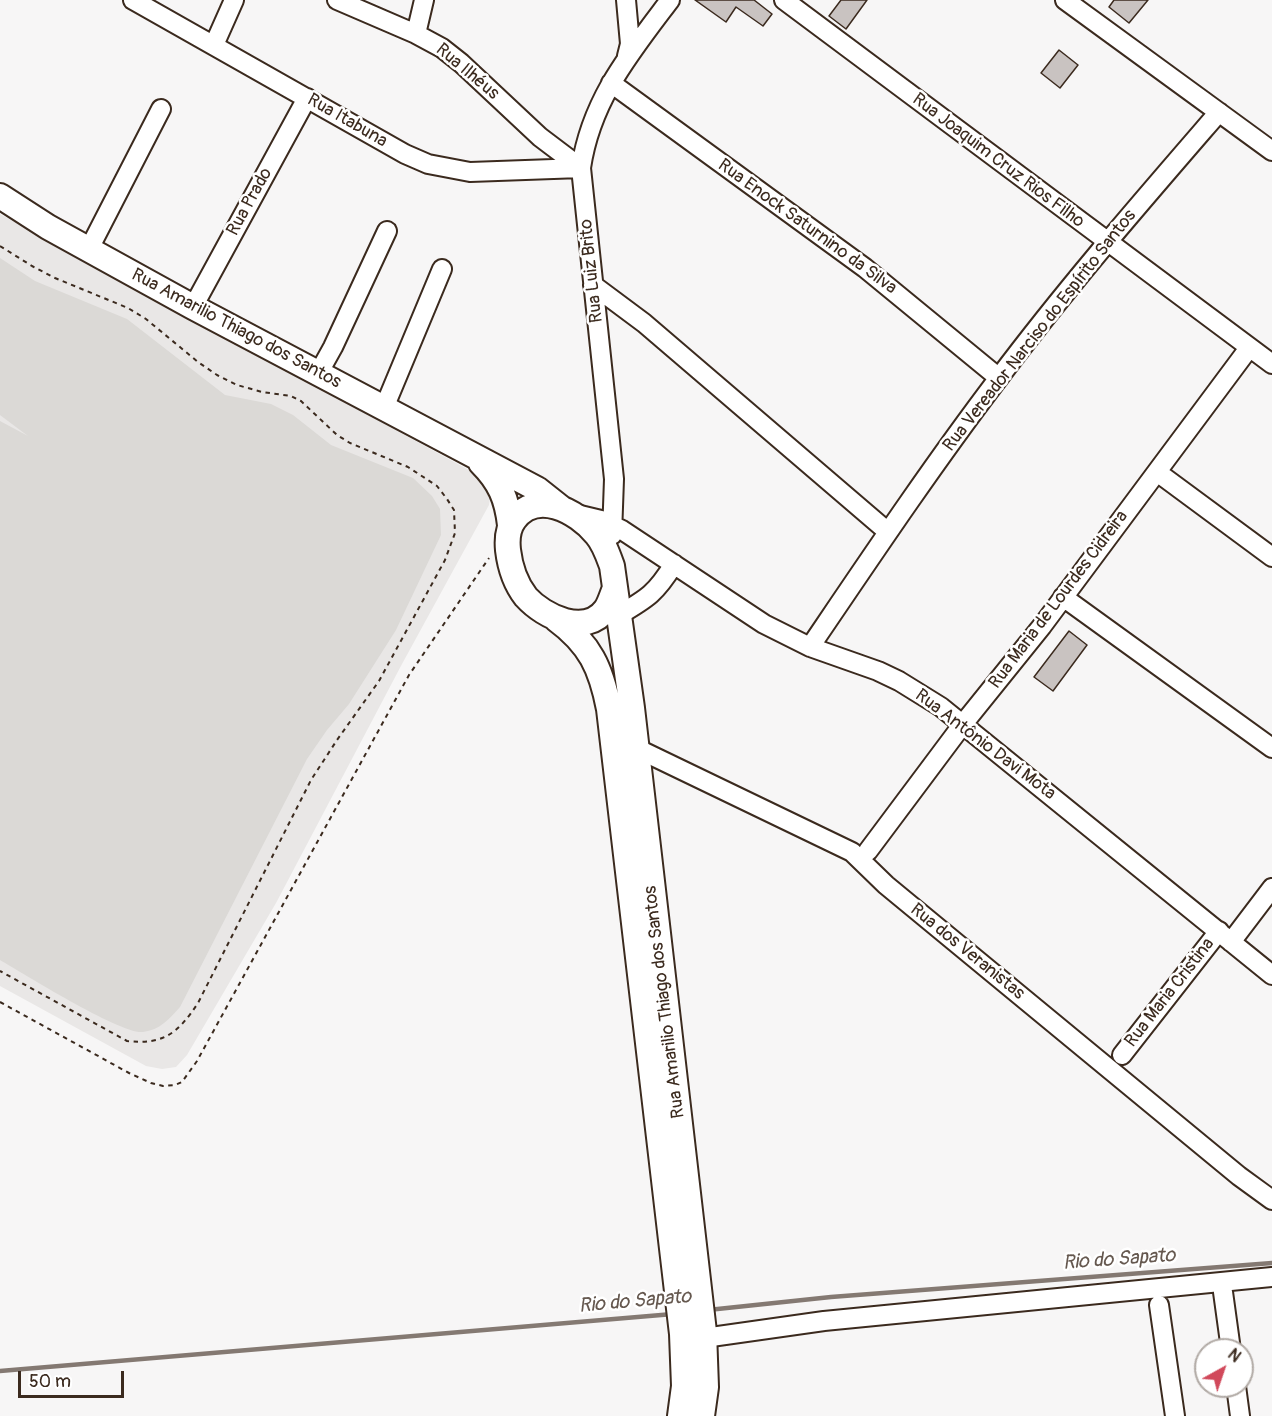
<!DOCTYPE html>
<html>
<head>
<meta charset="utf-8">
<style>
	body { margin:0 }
	#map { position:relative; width:1272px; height:1416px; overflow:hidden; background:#f7f6f6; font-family:Pangolin,sans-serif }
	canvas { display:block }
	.north { position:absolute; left:1194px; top:1338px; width:60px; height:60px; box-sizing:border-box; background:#fff; border:2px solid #b1aaa5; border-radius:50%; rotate:40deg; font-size:16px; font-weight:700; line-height:24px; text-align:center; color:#3b2a1e }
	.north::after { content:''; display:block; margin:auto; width:21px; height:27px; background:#d1495b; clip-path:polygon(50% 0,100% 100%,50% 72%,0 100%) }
	.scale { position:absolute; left:18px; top:1371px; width:106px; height:27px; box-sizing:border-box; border:3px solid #3b2a1e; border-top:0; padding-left:8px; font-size:18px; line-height:21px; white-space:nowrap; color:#3b2a1e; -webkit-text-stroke:4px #fff; paint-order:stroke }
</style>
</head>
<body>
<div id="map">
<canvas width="1272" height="1416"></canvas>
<div class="north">N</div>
<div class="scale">50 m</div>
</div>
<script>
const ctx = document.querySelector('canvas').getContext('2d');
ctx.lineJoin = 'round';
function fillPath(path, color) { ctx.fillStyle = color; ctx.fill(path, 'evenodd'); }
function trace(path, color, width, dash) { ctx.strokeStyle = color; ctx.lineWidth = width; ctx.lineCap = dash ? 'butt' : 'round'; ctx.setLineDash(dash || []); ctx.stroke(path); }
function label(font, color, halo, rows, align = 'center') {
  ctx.font = font + ' Pangolin,sans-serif'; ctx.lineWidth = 5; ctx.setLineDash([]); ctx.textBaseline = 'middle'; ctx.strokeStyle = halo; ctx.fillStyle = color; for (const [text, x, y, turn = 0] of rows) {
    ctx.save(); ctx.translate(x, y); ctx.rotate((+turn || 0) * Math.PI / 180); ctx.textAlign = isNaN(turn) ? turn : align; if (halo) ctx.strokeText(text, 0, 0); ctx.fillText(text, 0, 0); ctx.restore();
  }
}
const built = new Path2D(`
	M0,214L478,475L487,487L490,496L489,505L402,664L276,903L187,1055L176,1067L162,1069L146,1066L0,986Z`);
const green = new Path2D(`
	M0,258L35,281L127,319L225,395L271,404L293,415L331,445L413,478L432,496L440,509L441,535L396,630L349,704L327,730L307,759L180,1007C169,1019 160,1030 143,1032C122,1035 24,974 0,960V421L28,436L0,415Z`);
const stream = new Path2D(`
	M708,1310L831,1297L1272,1263
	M0,1371L673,1314`);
const building = new Path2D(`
	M695,0H754L772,14L763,26L736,7L726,22Z
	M841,0H867L846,29L829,16Z
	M1114,0H1148L1129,23L1109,7Z
	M1059,50L1078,65L1060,88L1041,73Z
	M1069,631L1087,645L1053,691L1034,677Z`);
const path = new Path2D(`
	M0,246L32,266L55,278L128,308L146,319L198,362L217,375L237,385L262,392L291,396L301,401L337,435L350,443L408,467L437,486L447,499L454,510L455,533L445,560L379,681L337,740L311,780L198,1003C178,1033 164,1045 127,1041L0,971
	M0,1002L129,1073L151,1083L163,1086L175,1085L182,1082L197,1061L409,675L489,558`);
const minor = new Path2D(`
	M133,0L405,154L428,164L470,172L581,168
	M337,0L416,34L442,48L461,63L540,137L581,168
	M626,0L630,44L627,56
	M784,0L1272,364
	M1065,0L1272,151
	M416,34L424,0
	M214,45L234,0
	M611,83L865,268L999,378
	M89,249L161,109
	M593,285L644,323L888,532
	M193,307L307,98
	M318,374L333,347L387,231
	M384,408L442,269
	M1157,472L1272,557
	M576,514L601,520L622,530L764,624L810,647L878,671L899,681L941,707L1272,975
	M612,535L614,479L581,168C591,100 630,53 670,0
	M1063,597L1272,748
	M619,615C648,598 656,593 674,564
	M810,647C871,557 932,466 998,379C1067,287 1143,200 1219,112
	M636,748L852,852L886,885L1239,1176L1272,1200
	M868,851L963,724L1042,626L1249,348
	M1231,942L1272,888
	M1122,1055L1219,931
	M1223,1292L1231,1350
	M1159,1305L1175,1416
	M704,1338L824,1321L1272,1277
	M1236,1386L1240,1416`);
const major = new Path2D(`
	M0,196L48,227L193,307L537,489L561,508
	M481,463C500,482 507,499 510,525
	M615,588C612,595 610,603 606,609C586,637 544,617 526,597C515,583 510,567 508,550C507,540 508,528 514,520C536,489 577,511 596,534C604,543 608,555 612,566L632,708L704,1332L706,1387L702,1416
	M556,619C590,644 601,668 609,709L682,1334L684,1386L680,1416`);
const streetNames = [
	["Rua Ilhéus",467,72,40],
	["Rua Itabuna",347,121,30],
	["Rua Joaquim Cruz Rios Filho",998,161,37],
	["Rua Prado",250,202,-61],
	["Rua Enock Saturnino da Silva",807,227,36],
	["Rua Luiz Brito",592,271,-96],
	["Rua Amarilio Thiago dos Santos",236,329,28],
	["Rua Vereador Narciso do Espírito Santos",1040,331,-52],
	["Rua Maria de Lourdes Cidreira",1059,600,-53],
	["Rua Antônio Davi Mota",985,745,37],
	["Rua dos Veranistas",967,952,39],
	["Rua Maria Cristina",1170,993,-52],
	["Rua Amarilio Thiago dos Santos",665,1002,-97]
];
const waterNames = [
	["Rio do Sapato",1119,1260,-4],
	["Rio do Sapato",635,1302,-5]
];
fillPath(built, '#e9e7e6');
fillPath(green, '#dbd9d6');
trace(stream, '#847972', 4.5);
fillPath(building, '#c9c3c1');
trace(building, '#3b2a1e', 1.5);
trace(minor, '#3b2a1e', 22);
trace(major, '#3b2a1e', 28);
trace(path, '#3b2a1e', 2, [4.5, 4.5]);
trace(minor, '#fff', 18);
trace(major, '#fff', 24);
label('18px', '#3b2a1e', '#fff', streetNames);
label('italic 20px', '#65584f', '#fff', waterNames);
</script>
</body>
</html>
